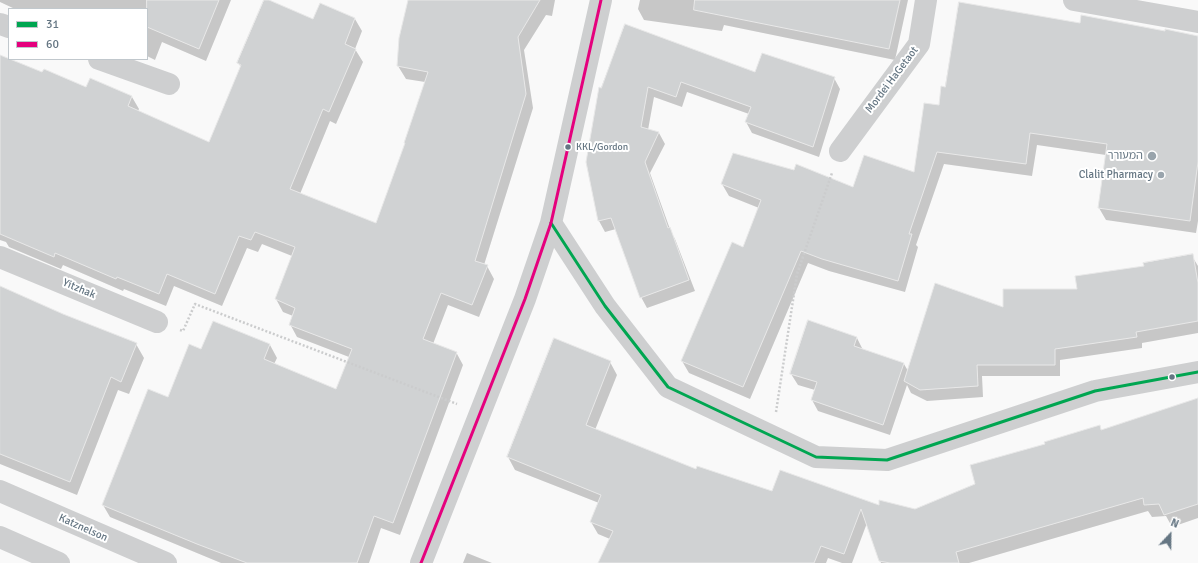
<!DOCTYPE html>
<html>
<head>
<meta charset="utf-8">
<style>
	body { margin:0 }
	#map { position:relative; width:1198px; height:563px; overflow:hidden; background:#f9f9f9; font-family:Signika,sans-serif }
	canvas { display:block }
	.legend { position:absolute; left:8px; top:8px; width:140px; height:52px; box-sizing:border-box; background:#fff; border:1px solid #c1c8cd; margin:0; padding:5px 7px; list-style:none; font-size:12px; color:#657683 }
	.legend li { display:flex; align-items:center; gap:8px; height:20px }
	.legend b { width:20px; border:1px solid #c1c8cd }
	.north { position:absolute; left:1150px; top:515px; width:40px; height:40px; -webkit-text-stroke:3px #fff; paint-order:stroke; rotate:22deg; font-size:11px; font-weight:700; line-height:16px; text-align:center; color:#657683 }
	.north::after { content:''; display:block; margin:auto; width:14px; height:18px; background:#657683; clip-path:polygon(50% 0,100% 100%,50% 72%,0 100%) }
</style>
</head>
<body>
<div id="map">
<canvas width="1198" height="563"></canvas>
<ul class="legend">
<li><b style="height:5px;background:#00a651"></b>31</li>
<li><b style="height:5px;background:#e5007d"></b>60</li>
</ul>
<div class="north">N</div>
</div>
<script>
const ctx = document.querySelector('canvas').getContext('2d');
ctx.lineJoin = 'round';
function fillPath(path, color) { ctx.fillStyle = color; ctx.fill(path, 'evenodd'); }
function trace(path, color, width, dash) { ctx.strokeStyle = color; ctx.lineWidth = width; ctx.lineCap = dash ? 'butt' : 'round'; ctx.setLineDash(dash || []); ctx.stroke(path); }
function label(font, color, halo, rows, align = 'center') {
  ctx.font = font + ' Signika,"Noto Sans Hebrew",sans-serif'; ctx.lineWidth = 4; ctx.setLineDash([]); ctx.textBaseline = 'middle'; ctx.strokeStyle = halo; ctx.fillStyle = color; for (const [text, x, y, turn = 0] of rows) {
    ctx.save(); ctx.translate(x, y); ctx.rotate((+turn || 0) * Math.PI / 180); ctx.textAlign = isNaN(turn) ? turn : align; if (halo) ctx.strokeText(text, 0, 0); ctx.fillText(text, 0, 0); ctx.restore();
  }
}
const shadow = new Path2D(`
	M0,0H231L206,61L162,42L155,60L147,56V9H15L0,2Z
	M265,0L313,20L355,19L362,31L355,49L363,62L336,124L330,121L300,194L377,224L405,144L425,82L406,79L398,66L409,0H555L552,16L546,15L524,50L533,108L484,265L487,266L494,279L479,317L448,305L433,344L456,352L463,365L400,535L381,528L369,563H221L110,517L103,505L168,398L202,351L214,322L270,345L277,358L274,364L337,390L349,357L297,337L290,324L293,316L283,312L276,299L292,256L262,244L258,252L247,248L222,306L174,286L166,306L124,289L123,291L63,265L61,269L9,247L6,242L0,240V56L43,73L86,88L132,97L139,109L138,111L210,143L241,67L238,63Z
	M640,0H908L895,60L724,25L722,31L644,20L638,9Z
	M1081,24L1198,37V221L1196,233L1106,220L1099,208L1106,155L1037,145L1032,176L944,164L916,245L918,247L905,292L829,271L808,263L750,399L689,373L682,361L743,248L759,208L729,196L722,184L854,188L915,173L946,88Z
	M756,73L834,78L840,89L819,157L752,133L746,122L749,114L687,92L682,107L654,97L648,130L659,133L665,144L650,173L671,232L675,239L695,291L647,308L641,297L616,229L605,232L599,221L587,162L600,88Z
	M1192,256L1198,266V333L1142,343V348L1060,360V376H982L983,397L927,401L911,393L907,385L890,435L818,411L812,400L815,390L798,385L791,374L809,321L857,338L863,350L904,364L908,371L1004,308L1078,290L1145,267Z
	M0,287L62,315L136,344L144,358L129,394L118,390L77,495L0,464Z
	M610,362L617,375L595,430L697,470L773,492L915,510L977,484L1046,445L1099,426L1102,431L1198,466V518L1172,527L1166,516L1152,517L1148,511L969,563H881L867,523L852,563H842L828,558L826,563H599L610,539L598,534L591,522L599,503L515,470L508,457Z
	M467,553L492,563H463Z`);
const building = new Path2D(`
	M147,0H219L199,49L147,27Z
	M264,0H269L313,19L320,3L355,18L345,44L356,49L329,112L323,109L290,189L376,223L405,143H404L428,72L397,66L399,38L408,0H540L518,37L526,94L475,261L488,265L472,305L441,293L423,339L457,352L393,523L374,516L357,563H247L197,544L102,505L148,389L168,397L189,344L201,349L213,321L270,344L264,359L336,389L352,349L289,325L295,308L275,299L295,247L255,232L251,240L239,236L215,294L167,274L159,294L117,277L116,279L55,253L54,257L0,234V55L42,72L44,69L86,87L90,78L132,96L128,106L209,142L241,65L237,63Z
	M695,0H900L889,49L694,10Z
	M959,2L1080,23L1081,15L1165,31V29L1198,36V162L1190,221L1098,208L1107,144L1030,133L1026,164L937,152L909,234H912L898,281L822,259L801,251L743,387L681,361L732,242L743,247L761,200L721,184L733,153L794,170L796,164L853,187L864,155L914,172L924,103L939,105L941,86L945,87Z
	M625,24L755,72L762,53L835,77L813,147L745,122L751,107L681,82L676,97L648,87L641,127L659,132L645,162L668,228L670,227L689,280L640,298L611,218L598,221L586,162L599,87L601,88Z
	M1193,254L1198,283V321L1136,332L1137,337L1055,349V365H977L978,386L920,390L904,381L935,283L1003,307V289H1077L1075,276L1144,266L1143,263Z
	M0,286L63,314L137,343L121,382L111,377L70,482L0,454Z
	M808,320L857,337L854,346L904,363L883,425L811,400L817,382L790,374Z
	M554,338L611,361L586,425L696,469L697,466L772,491L780,470L879,505V500L915,509L975,484L970,465L1045,444L1044,442L1100,425L1101,430L1198,398V504L1164,515L1159,504L1144,505L1143,498L956,552L959,563H890L879,561L861,509L844,554L821,546L814,563H598L613,531L590,522L601,495L507,457Z`);
const path = new Path2D(`
	M180,330L183,331L195,304L457,404
	M776,412L797,274L832,173`);
const minor = new Path2D(`
	M1074,0L1198,22
	M0,24L9,27
	M99,59L169,84
	M840,151L919,44L926,0
	M551,223L605,306L668,387L816,457L887,460L1095,391L1198,372
	M0,257L157,322
	M0,491L166,563
	M0,537L59,563
	M421,563L525,299L551,223L601,0`);
const bus1 = new Path2D(`
	M551,223L605,306L668,387L816,457L887,460L1095,391L1198,372`);
const bus2 = new Path2D(`
	M421,563L525,299L551,223L601,0`);
const markers = [
	[568,147,3.5,"#657683"],
	[1152,156,5,"#99a4ac"],
	[1161,175,4,"#99a4ac"],
	[1172,377,3.5,"#657683"]
];
const busNames = [
	["KKL/Gordon",576,147]
];
const streetNames = [
	["Mordei HaGetaot",892,80,-53],
	["Yitzhak",79,289,23],
	["Katznelson",83,528,24]
];
const poiNames = [
	["המעורר",1143,156],
	["Clalit Pharmacy",1153,175]
];
fillPath(shadow, '#0003');
fillPath(building, '#d0d2d3');
trace(building, '#e8e8e8', 1);
trace(path, '#cbcccd', 2.5, [2, 2]);
trace(minor, '#cecfd0', 22);
trace(bus1, '#00a651', 3);
trace(bus2, '#e5007d', 3);
for (const [x, y, r, color] of markers) { const dot = new Path2D(); dot.arc(x, y, r, 0, 2 * Math.PI); ctx.fillStyle = color; ctx.fill(dot); trace(dot, '#fff', 1.5); }
label('10px', '#657683', '#fff', busNames, 'left');
label('11px', '#657683', '#fff', streetNames);
label('11px', '#657683', '#fff', poiNames, 'right');
</script>
</body>
</html>
